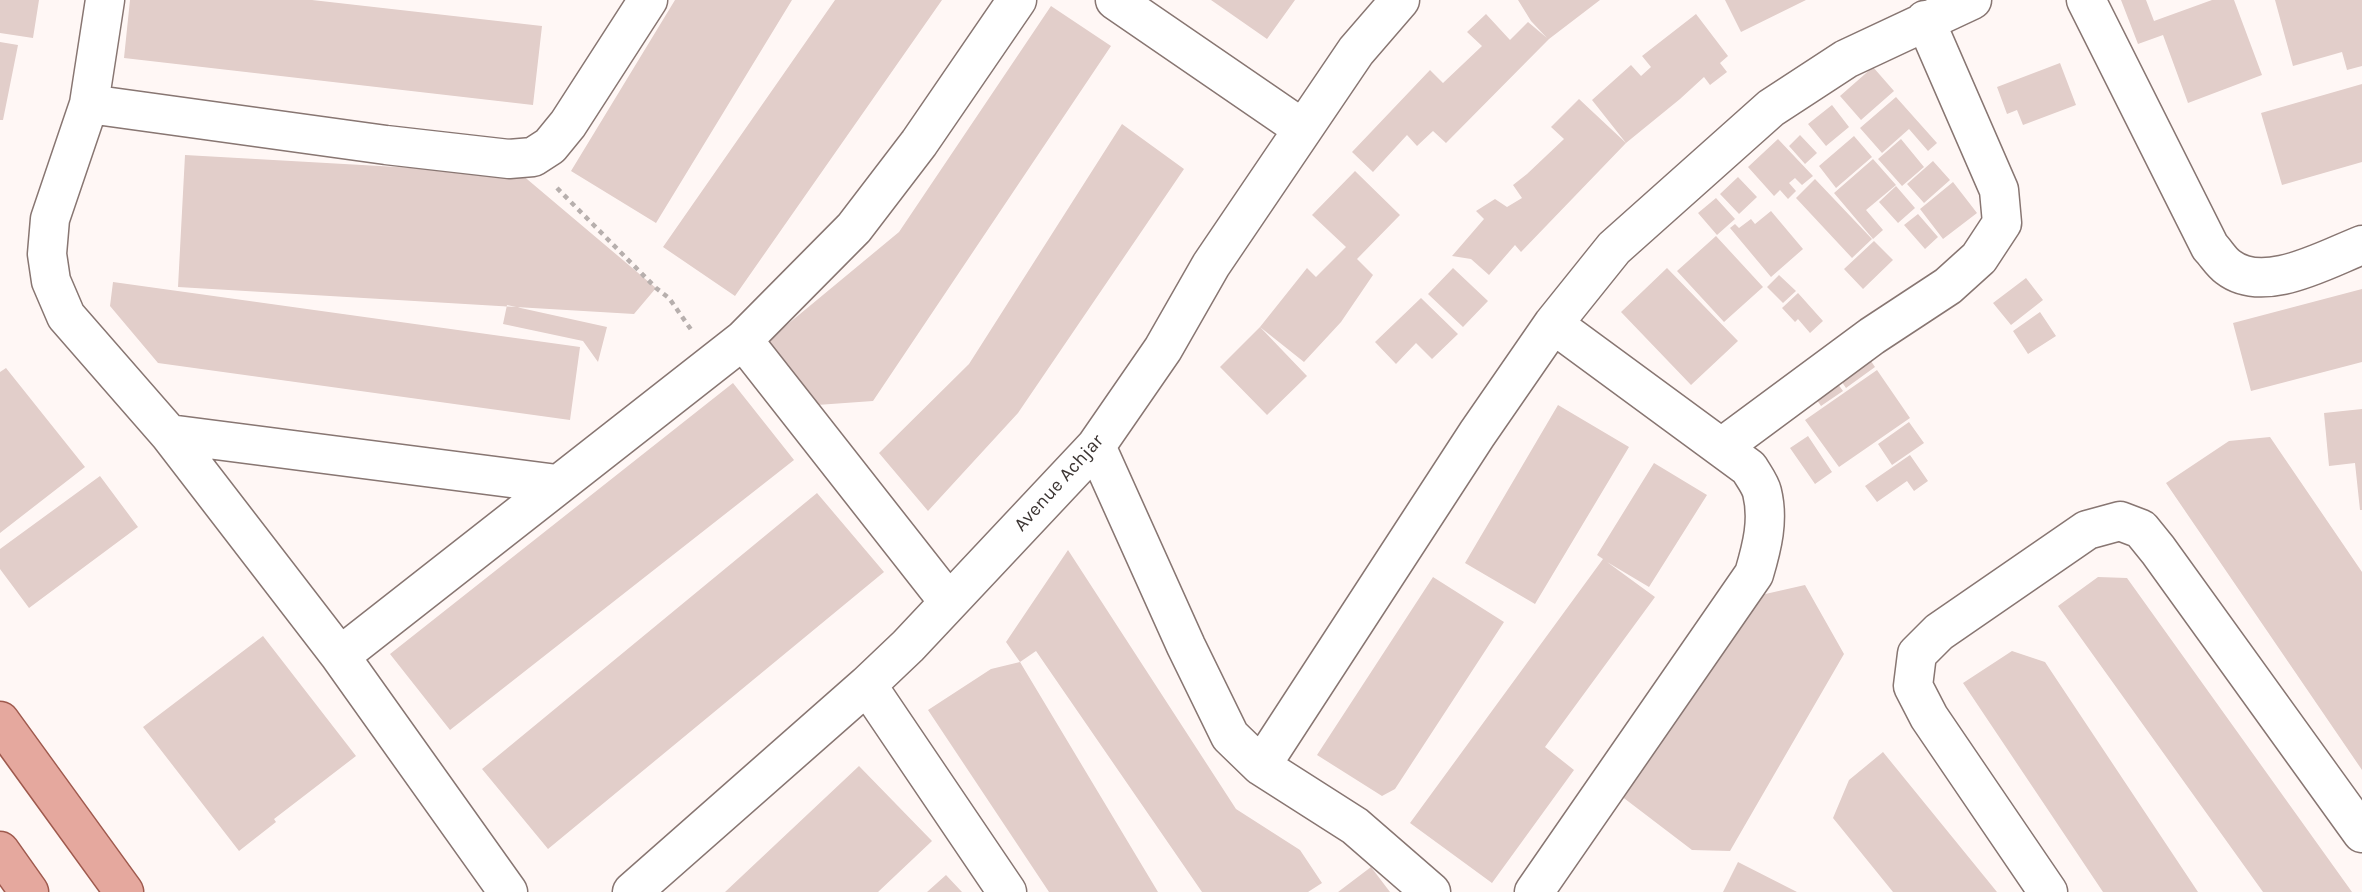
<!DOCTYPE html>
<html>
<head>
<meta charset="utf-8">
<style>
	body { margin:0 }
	canvas { display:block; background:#fff7f5 }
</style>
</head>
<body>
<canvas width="2362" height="892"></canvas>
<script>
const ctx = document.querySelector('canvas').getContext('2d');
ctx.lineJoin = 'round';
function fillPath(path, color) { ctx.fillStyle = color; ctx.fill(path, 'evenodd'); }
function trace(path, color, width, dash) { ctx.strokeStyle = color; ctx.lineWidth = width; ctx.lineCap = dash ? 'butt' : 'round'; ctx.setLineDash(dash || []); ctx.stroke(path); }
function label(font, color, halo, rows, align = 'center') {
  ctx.font = font + ' Karla,sans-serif'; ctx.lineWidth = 7; ctx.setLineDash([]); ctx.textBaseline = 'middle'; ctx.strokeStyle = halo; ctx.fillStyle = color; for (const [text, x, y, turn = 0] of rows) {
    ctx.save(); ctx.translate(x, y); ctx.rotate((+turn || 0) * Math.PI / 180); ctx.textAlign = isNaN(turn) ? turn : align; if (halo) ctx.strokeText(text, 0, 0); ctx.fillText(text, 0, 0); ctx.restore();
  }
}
const building = new Path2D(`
	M0,0H39L33,38L0,33Z
	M130,0H312L542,26L533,105L124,58Z
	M675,0H792L656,223L571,171Z
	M835,0H942L735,296L663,247Z
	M1211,0H1295L1267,39Z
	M1518,0H1600L1549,39L1446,143L1433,131L1417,146L1407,135L1373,172L1352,152L1430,70L1443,83L1482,46L1467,32L1486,14L1510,40L1528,22L1547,38L1531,21Z
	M1725,0H1806L1741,32Z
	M2121,0H2146L2154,21L2212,0H2234L2262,75L2188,103L2163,35L2138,44Z
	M2275,0H2362V66L2347,70L2342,52L2293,66Z
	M1051,6L1111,46L873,401L817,405L765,343L899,232Z
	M1696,14L1728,56L1720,63L1727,72L1710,85L1704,77L1680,99L1626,143L1592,100L1631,65L1641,76L1651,67L1642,56Z
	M0,42L18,45L3,120H0Z
	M2060,63L2076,105L2023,125L2017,110L2007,114L1997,87Z
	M1873,67L1894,91L1861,120L1840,96Z
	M2362,84V162L2282,185L2261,113Z
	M1896,97L1937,143L1928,151L1909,129L1882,153L1860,128Z
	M1579,99L1626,143L1521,252L1515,245L1489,275L1471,259L1452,256L1484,219L1476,211L1495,199L1507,207L1522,198L1513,185L1527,174L1564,139L1551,127Z
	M1832,105L1849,127L1826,146L1808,124Z
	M1122,124L1184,169L1018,413L928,511L879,453L969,364Z
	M1800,135L1817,153L1805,164L1789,146Z
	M1854,136L1872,157L1836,188L1819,166Z
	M1778,139L1813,176L1802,185L1795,178L1789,183L1796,191L1788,199L1780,190L1774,196L1748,167Z
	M1901,139L1924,167L1902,186L1878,159Z
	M185,155L521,174L656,288L634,314L178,287Z
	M1873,159L1896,185L1866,210L1883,230L1873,239L1834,193Z
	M1933,161L1950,180L1924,203L1907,184Z
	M1355,171L1400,215L1357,259L1373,275L1341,322L1304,362L1260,327L1307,268L1316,277L1346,247L1312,215Z
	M1738,177L1757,197L1739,214L1720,194Z
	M1815,179L1872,239L1852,258L1796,198Z
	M1953,182L1977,213L1943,239L1920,209Z
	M1896,186L1915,208L1898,223L1879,202Z
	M1716,198L1735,219L1717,235L1698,213Z
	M1771,211L1803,249L1771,277L1730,228L1735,224L1739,228L1751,219L1755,224Z
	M1918,214L1938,237L1925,249L1904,225Z
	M1716,236L1763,287L1724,322L1677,271Z
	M1874,241L1893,260L1863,289L1844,269Z
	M1453,268L1488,301L1463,327L1428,294Z
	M1667,268L1738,341L1691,385L1621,312Z
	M1779,275L1796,291L1783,303L1767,287Z
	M2026,278L2043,300L2011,325L1993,303Z
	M113,282L580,347L570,420L158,363L110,306Z
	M2362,289V362L2251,391L2233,323Z
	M1798,293L1823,321L1810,333L1798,319L1795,322L1782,308Z
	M1421,298L1458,334L1432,359L1416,343L1396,364L1375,342Z
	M507,305L607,327L598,362L583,341L503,324Z
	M2040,312L2056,336L2028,354L2013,331Z
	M1260,327L1307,376L1267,415L1220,367Z
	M1862,348L1875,367L1846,388L1833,369Z
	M6,368L85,467L0,533V372Z
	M1877,370L1910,418L1839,467L1805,420Z
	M1830,373L1843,391L1821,406L1808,387Z
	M733,383L794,460L450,730L390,654Z
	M1558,405L1629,447L1535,604L1465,563Z
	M2362,409V510H2360L2355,463L2329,466L2324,413Z
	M1909,422L1924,443L1892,465L1878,444Z
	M1808,436L1832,472L1815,484L1790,448Z
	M2270,437L2362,572V770L2166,483L2229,441Z
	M1910,455L1928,481L1914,491L1907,481L1877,502L1865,486Z
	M1654,463L1707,495L1649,587L1607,562L1655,597L1545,747L1574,770L1492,883L1410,823L1603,559L1597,555Z
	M100,476L138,527L29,608L0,569V549Z
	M817,493L884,572L548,849L482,769Z
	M1068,550L1236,809L1300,850L1322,883L1308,892H1202L1036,651L1020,662L1006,642Z
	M1433,577L1504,622L1395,789L1382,796L1317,755Z
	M2098,577L2127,578L2352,892H2263L2058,606Z
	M1805,585L1844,654L1730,851L1692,850L1612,789L1761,595Z
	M263,636L356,756L274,819L276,822L239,851L143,727Z
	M2012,651L2045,662L2198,892H2103L1963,683Z
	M1020,662L1158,892H1049L928,710L991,669Z
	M1883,752L1997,892H1893L1833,818L1849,780Z
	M859,766L932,841L878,892H725Z
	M1738,862L1797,892H1723Z
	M1371,867L1390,892H1338Z
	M946,875L962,892H927Z`);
const path = new Path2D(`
	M557,188L656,288L669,298L692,331`);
const minor = new Path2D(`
	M105,0L89,104L50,219L47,254L51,281L66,316L169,434L340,656L508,892
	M1115,0L1303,129
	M2086,0L2210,247C2216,253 2221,262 2228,267C2264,295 2326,259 2362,245
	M89,104L386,145L509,159L533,157L550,146L568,124L648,0
	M743,340L948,601
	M169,434L557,484
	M1096,446L1186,646L1230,736L1261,766L1355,826L1431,892
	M1722,447L1872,336L1948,286L1979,258L2002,223L1999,190L1925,20
	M340,656L743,340L854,228L919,143L1017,0
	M867,685L1007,892
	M1261,766L1477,434L1553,324L1614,248L1771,108L1846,59L1972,0
	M632,892L867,685L908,646L1096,446L1163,349L1211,265L1356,51L1400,0
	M1534,892L1754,574C1762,547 1769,520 1762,492C1760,484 1753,475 1749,468L1553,324
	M2048,892L1929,717L1913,686L1917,654L1939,632L2087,530L2120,521L2141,529L2158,550L2362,833`);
const major = new Path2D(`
	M0,721L124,892
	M0,851L29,892`);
const streetNames = [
	["Avenue Achjar",1059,483,-48]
];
fillPath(building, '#e2ceca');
trace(minor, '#887672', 41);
trace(major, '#9f5a4e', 41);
trace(path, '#b7afad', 4.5, [5, 5]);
trace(minor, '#fff', 38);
trace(major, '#e5a89e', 38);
label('19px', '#3c3533', '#fff', streetNames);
</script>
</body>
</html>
